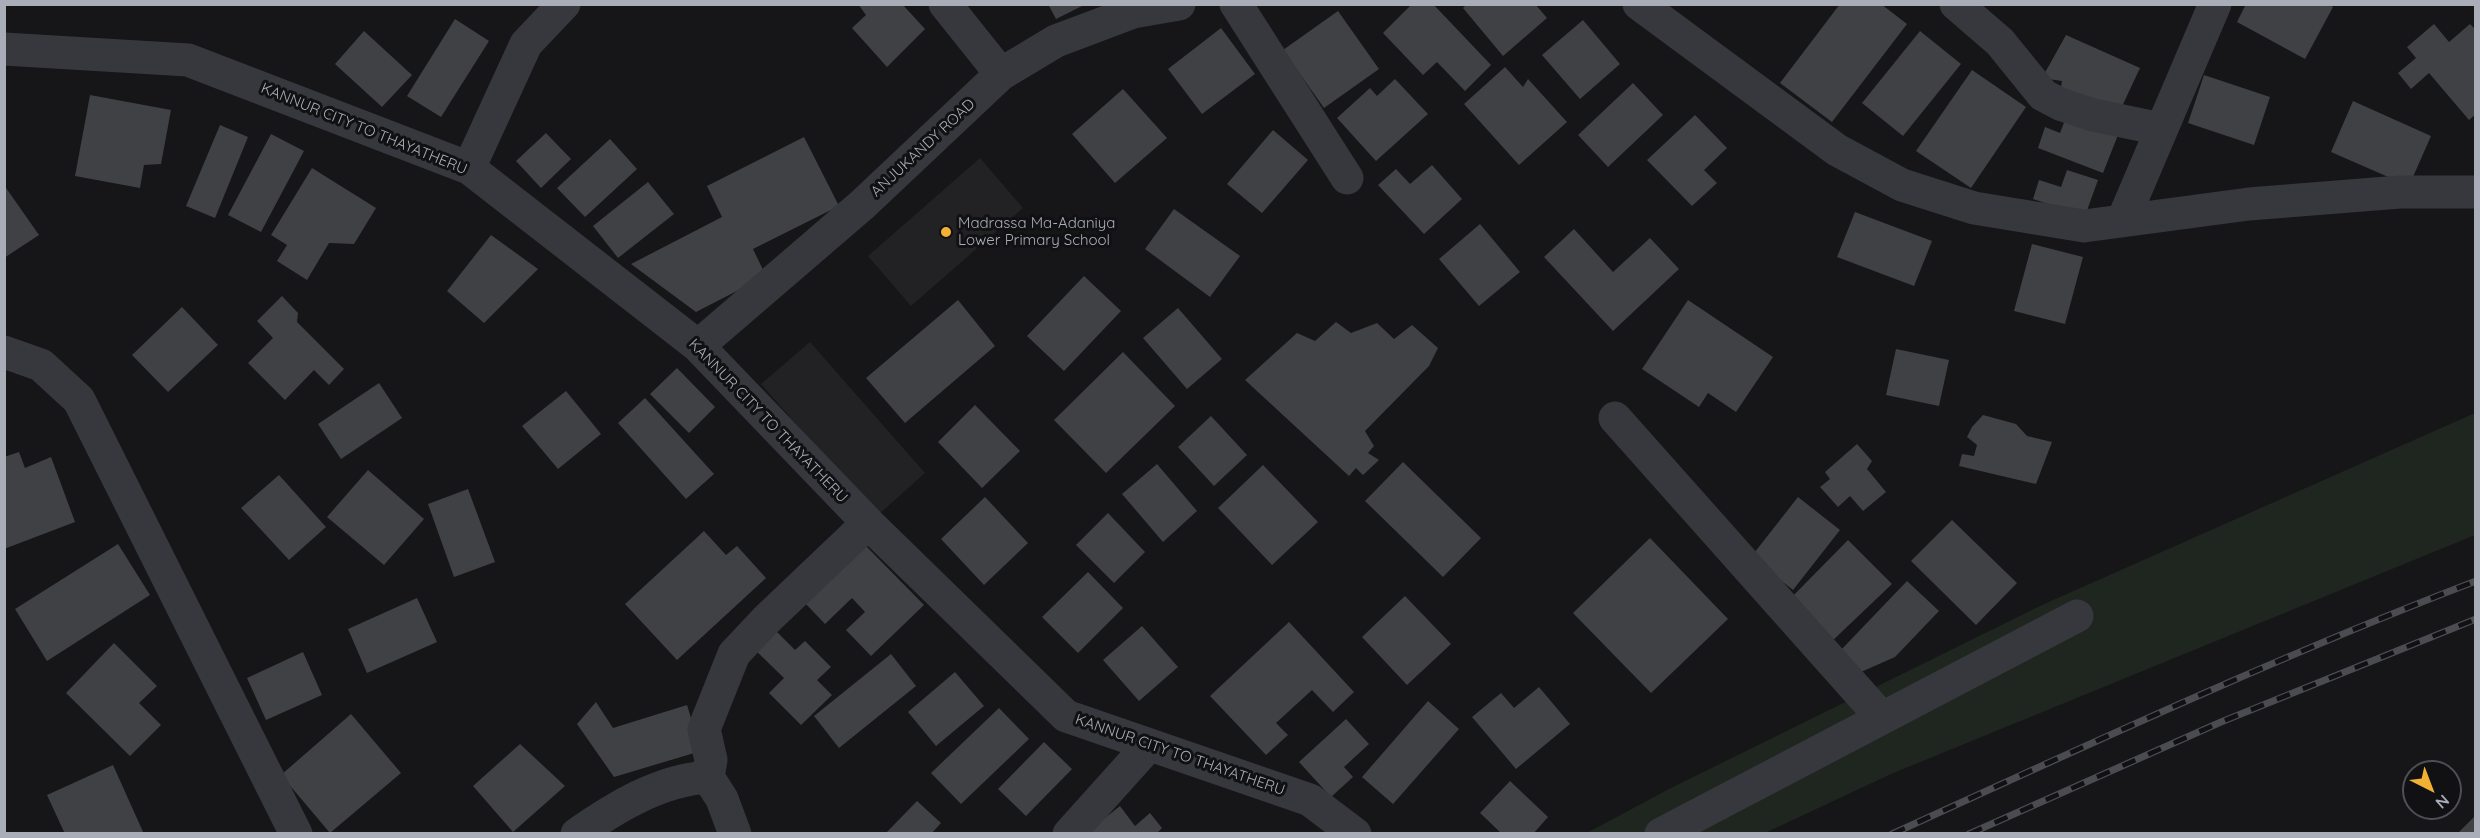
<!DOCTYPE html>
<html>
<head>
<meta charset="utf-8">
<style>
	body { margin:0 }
	#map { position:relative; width:2480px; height:838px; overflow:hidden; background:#161618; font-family:Quicksand,sans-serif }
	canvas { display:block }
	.frame { position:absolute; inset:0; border:6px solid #a8adb8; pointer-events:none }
	.north { position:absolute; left:2402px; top:760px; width:60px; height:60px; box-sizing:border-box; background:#111113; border:2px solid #4d4f55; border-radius:50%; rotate:138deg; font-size:16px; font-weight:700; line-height:24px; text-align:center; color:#a8adb8 }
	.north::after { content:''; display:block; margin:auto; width:21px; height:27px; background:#f2b134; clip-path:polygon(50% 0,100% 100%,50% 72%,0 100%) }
</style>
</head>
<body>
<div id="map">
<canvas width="2480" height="838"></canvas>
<div class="frame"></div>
<div class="north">N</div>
</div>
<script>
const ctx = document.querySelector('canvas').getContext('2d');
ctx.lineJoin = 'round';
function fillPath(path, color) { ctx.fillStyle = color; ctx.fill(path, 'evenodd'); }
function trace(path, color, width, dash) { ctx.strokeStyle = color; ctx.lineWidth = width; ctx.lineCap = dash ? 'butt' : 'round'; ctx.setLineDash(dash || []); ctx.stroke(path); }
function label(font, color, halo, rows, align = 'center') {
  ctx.font = font + ' Quicksand,sans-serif'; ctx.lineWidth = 6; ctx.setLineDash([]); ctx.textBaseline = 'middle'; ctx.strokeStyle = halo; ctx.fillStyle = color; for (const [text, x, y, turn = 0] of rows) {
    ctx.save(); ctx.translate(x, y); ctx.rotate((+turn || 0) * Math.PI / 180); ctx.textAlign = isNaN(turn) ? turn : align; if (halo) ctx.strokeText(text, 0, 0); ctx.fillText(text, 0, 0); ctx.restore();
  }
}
const built = new Path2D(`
	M980,158L1023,208L911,306L868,256Z
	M810,342L925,473L877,516L761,384Z`);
const green = new Path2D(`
	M2475,413V535L1891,774L1765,833L1585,834L1669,789L2042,605Z`);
const building = new Path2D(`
	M858,4H902L925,29L887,67L852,28L866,15Z
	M1048,4H1086L1056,19Z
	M1412,4H1433L1491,65L1465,91L1437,62L1423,75L1383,33Z
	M1467,4H1535L1547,18L1503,56L1463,8Z
	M1840,4H1881L1907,24L1832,122L1780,83Z
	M2246,4H2328L2333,7L2305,59L2237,22Z
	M1338,11L1379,69L1324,108L1283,50Z
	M455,19L489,41L441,117L407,96Z
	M1583,20L1620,64L1580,99L1542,55Z
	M2434,24L2449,42L2470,24L2476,30V114L2469,120L2429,73L2411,89L2398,73L2416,58L2407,47Z
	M1221,28L1255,74L1202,114L1168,69Z
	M364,31L412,75L382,107L335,64Z
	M1920,31L1961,64L1903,136L1862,103Z
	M2066,35L2140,68L2118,115L2060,93L2062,81L2042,78Z
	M1505,67L1523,87L1528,79L1567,122L1519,165L1464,104Z
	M1972,70L2026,107L1971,188L1916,151Z
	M2204,75L2270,97L2254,145L2188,123Z
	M1395,79L1428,114L1376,161L1337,118L1370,88L1377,96Z
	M1633,83L1663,115L1608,167L1578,135Z
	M1123,89L1167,138L1115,183L1072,134Z
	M90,95L171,110L161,164L144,165L140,188L75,176Z
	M2353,101L2431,136L2409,186L2331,152Z
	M1695,115L1727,148L1704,170L1717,183L1692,206L1647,160Z
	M2067,115L2118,135L2103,173L2038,148L2045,127L2060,133Z
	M220,125L248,137L215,218L186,206Z
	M1273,130L1308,160L1262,213L1227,184Z
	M546,133L571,159L541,188L516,161Z
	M271,134L304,151L261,232L228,215Z
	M804,137L839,206L753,249L766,276L696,312L631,264L722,217L707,186Z
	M610,139L637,169L585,217L557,188Z
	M1432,165L1462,199L1424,234L1378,185L1396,169L1410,184Z
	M312,168L376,208L354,244L329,243L307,280L277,261L287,245L271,235Z
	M2067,170L2098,180L2085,216L2033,199L2039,180L2061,187Z
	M648,182L674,214L618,258L593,226Z
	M4,185L39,235L4,258Z
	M1174,209L1240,256L1210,297L1145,249Z
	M1855,212L1932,241L1914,286L1837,257Z
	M1480,224L1520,272L1479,306L1439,259Z
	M1574,229L1613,272L1650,238L1679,269L1613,331L1544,257Z
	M491,235L538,269L484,323L447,291Z
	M2032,244L2083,257L2065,324L2014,311Z
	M1084,276L1121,311L1064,371L1027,336Z
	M282,296L298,313L297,322L344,369L329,385L314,370L285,400L248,363L273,338L257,321Z
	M958,300L995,346L905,423L866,378Z
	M1688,300L1773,357L1736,412L1708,393L1699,407L1642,369Z
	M182,307L218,345L168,392L132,355Z
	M1178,308L1222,359L1187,389L1143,338Z
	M1336,322L1351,333L1377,323L1394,339L1412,325L1438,348L1429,366L1365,431L1374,446L1368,453L1379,460L1363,475L1356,468L1349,476L1245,380L1297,333L1315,341Z
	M1896,349L1949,360L1939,406L1886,395Z
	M1123,352L1175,406L1106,473L1054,420Z
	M677,368L715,407L689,433L650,394Z
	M379,383L402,418L341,459L318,424Z
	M566,391L601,434L558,469L522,426Z
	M645,398L714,474L686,499L618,423Z
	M975,405L1020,451L982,488L938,442Z
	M1983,415L2016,424L2027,436L2052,442L2036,484L1959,466L1962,454L1974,456L1977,445L1967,437L1972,427Z
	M1211,416L1247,455L1214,486L1178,447Z
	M1857,444L1872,461L1867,469L1886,492L1863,511L1850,496L1838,507L1820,487L1830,479L1825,472Z
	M19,452L25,468L51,457L75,522L4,549V457Z
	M1403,462L1481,538L1443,577L1365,501Z
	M1157,464L1197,511L1163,542L1122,494Z
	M1263,465L1318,522L1272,565L1218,508Z
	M368,470L424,519L384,565L327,517Z
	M279,475L326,527L289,560L241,508Z
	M468,489L495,562L454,577L428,504Z
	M985,497L1028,543L984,585L941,539Z
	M1798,497L1840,530L1793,590L1751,557Z
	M1108,513L1145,552L1114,583L1076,545Z
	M1952,520L2017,583L1976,625L1911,561Z
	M704,531L726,555L737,546L766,578L677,660L625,604Z
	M1650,538L1728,619L1651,693L1573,613Z
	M1848,540L1892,584L1829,644L1788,601Z
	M118,544L150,595L47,661L15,609Z
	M865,545L924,605L871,656L846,630L865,612L852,598L825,624L805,603Z
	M1088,572L1123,608L1078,653L1042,617Z
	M1907,581L1939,611L1895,657L1861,672L1840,651Z
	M1405,596L1451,644L1407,685L1362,637Z
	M417,598L437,642L367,673L348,629Z
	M1289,622L1354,692L1333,712L1312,690L1276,723L1288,735L1266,755L1210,696Z
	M770,625L795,650L805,641L831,667L817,680L832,695L801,725L769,693L784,678L750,645Z
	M1142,626L1178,667L1139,701L1103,660Z
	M114,643L157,686L139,703L161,725L130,756L66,693Z
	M303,652L322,695L266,720L247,678Z
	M891,654L916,686L839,748L814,716Z
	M955,672L984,706L936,746L908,712Z
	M1539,687L1570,724L1516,769L1472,717L1501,693L1514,708Z
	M1428,701L1459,729L1393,804L1362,777Z
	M596,702L613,728L687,705L701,751L614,777L577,724Z
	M999,708L1029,739L961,804L931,773Z
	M351,714L401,773L330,833L281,775Z
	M1346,719L1369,744L1344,767L1353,777L1331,797L1299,762Z
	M1044,742L1072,769L1026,816L998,789Z
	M520,744L565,786L513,832L473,786Z
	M113,765L144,834H65L47,795Z
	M1510,781L1548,817L1533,834H1502L1480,813Z
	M917,801L941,823L931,834H889L887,832Z
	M1120,806L1135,826L1150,813L1162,828L1156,834H1085Z
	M2476,815V834H2457Z`);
const minor = new Path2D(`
	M945,4L1001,74
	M1236,4L1347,178
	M1639,4L1837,150L1902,185L1974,208L2084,226L2249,204L2400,192H2476
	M1956,4L2000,42L2043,95L2060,104L2093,115L2161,129
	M469,168L526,44L564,4
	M2123,220L2215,4
	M4,352L41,365L79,400L296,834
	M1615,418L1882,718
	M708,777L711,760L704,729L734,654L766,620L868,523
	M577,834C616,807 660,780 708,777L722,799L735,834
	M1069,834L1149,745
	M1661,834L2077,616`);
const tertiary = new Path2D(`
	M4,49L188,60L469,168L698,346L868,523L1066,716L1310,800L1355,834
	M698,346L862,205L1001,74L1056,41L1133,12L1179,4`);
const rail = new Path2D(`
	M1892,834C2085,746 2277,657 2476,581
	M1969,834L2221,722L2476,619`);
const markers = [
	[946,232,6,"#f2b134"]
];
const streetNames = [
	["KANNUR CITY TO THAYATHERU",364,129,22],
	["ANJUKANDY ROAD",923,148,-43],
	["KANNUR CITY TO THAYATHERU",768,421,46],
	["KANNUR CITY TO THAYATHERU",1180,755,19]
];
const poiNames = [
	["Madrassa Ma-Adaniya",958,223],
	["Lower Primary School",958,240]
];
fillPath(built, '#222225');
fillPath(green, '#1e261f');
fillPath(building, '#404145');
trace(minor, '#37383d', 33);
trace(tertiary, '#37383d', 33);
trace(rail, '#4a4c52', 7);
trace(rail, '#111113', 4.5, [14]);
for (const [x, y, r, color] of markers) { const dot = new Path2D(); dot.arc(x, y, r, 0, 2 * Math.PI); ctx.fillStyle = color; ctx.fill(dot); trace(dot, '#111113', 2); }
label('15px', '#a8adb8', '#111113', streetNames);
label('15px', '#a8adb8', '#111113', poiNames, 'left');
</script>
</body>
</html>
